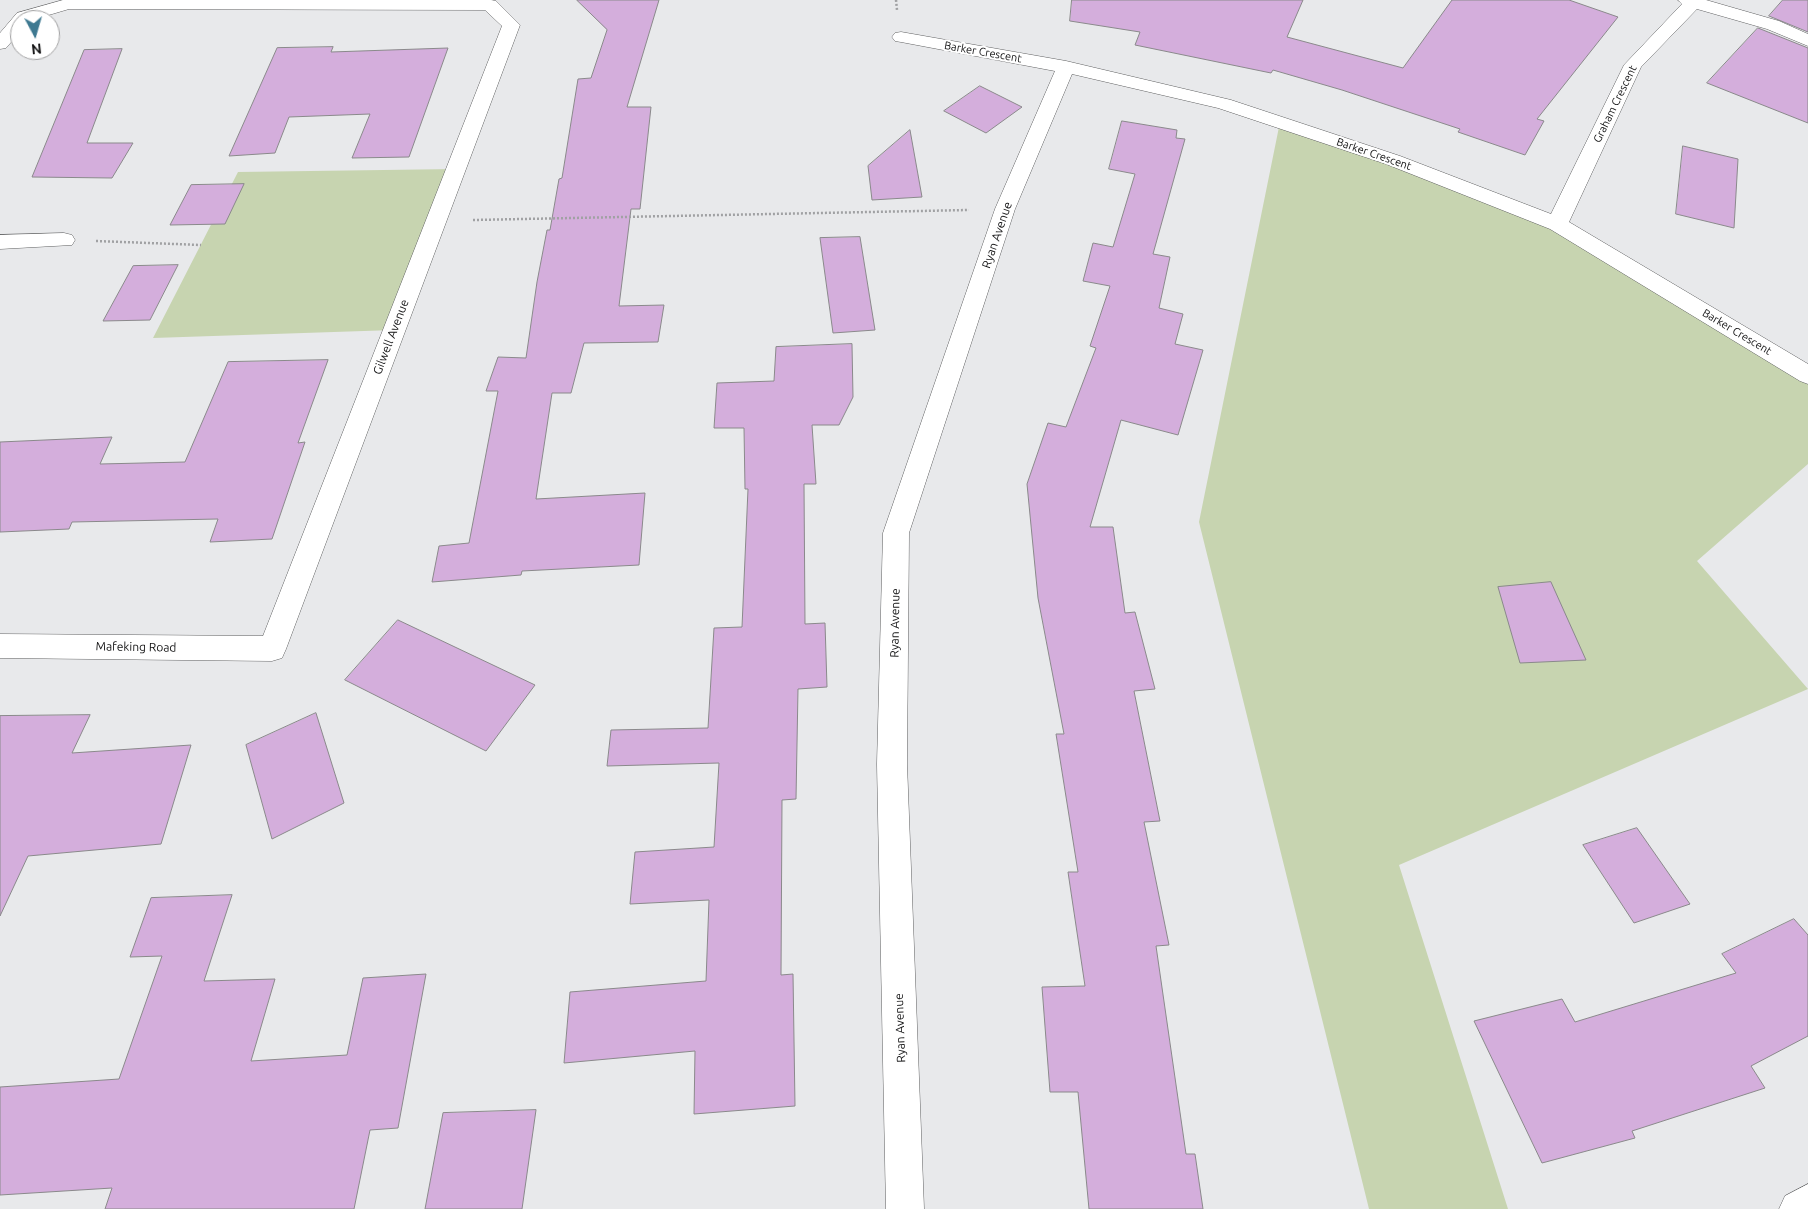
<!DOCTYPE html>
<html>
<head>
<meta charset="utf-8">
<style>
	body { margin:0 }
	#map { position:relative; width:1808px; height:1209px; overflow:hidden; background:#e8e9eb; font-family:Ubuntu,sans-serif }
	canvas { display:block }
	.north { position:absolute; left:10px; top:10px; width:50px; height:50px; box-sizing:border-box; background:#fff; border:1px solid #a0a0a1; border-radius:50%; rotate:174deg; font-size:14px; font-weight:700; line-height:20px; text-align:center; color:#121213 }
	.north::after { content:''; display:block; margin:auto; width:18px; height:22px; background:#3e7991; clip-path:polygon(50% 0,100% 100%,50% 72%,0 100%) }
</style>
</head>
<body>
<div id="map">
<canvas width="1808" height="1209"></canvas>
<div class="north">N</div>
</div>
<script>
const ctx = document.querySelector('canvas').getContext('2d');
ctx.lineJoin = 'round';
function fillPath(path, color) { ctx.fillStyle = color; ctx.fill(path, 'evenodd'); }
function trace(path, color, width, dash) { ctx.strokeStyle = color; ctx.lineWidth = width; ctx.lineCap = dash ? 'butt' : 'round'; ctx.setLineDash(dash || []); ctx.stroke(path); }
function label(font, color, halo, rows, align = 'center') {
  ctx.font = font + ' Ubuntu,sans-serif'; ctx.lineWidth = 4; ctx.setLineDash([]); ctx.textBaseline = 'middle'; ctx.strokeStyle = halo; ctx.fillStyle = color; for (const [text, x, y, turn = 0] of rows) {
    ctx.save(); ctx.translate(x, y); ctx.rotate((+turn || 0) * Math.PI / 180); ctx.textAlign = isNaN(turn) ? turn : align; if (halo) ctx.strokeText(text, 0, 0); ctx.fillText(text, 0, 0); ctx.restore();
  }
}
const green = new Path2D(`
	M1280,122L1557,224L1808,375V464L1697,561L1808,689L1399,865L1508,1209H1369L1199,522Z
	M456,169L394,330L153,338L238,172Z`);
const building = new Path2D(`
	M577,0H659L627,107H651L640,209H631L619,306L664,305L658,342L584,343L571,393H552L536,499L645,493L639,565L522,571L521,575L432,582L439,546L469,543L498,391H486L498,357L526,358L537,282L547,230H550L559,179L562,178L578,79L591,78L607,30Z
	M1072,0H1303L1287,37L1403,68L1452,0H1569L1618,17L1537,119L1544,121L1525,155L1458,132L1460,129L1342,90L1273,70L1271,73L1135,45L1140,32L1070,21Z
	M1783,0H1808V32L1769,16Z
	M1758,28L1808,48V123L1707,83Z
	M333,47L331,52L448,48L409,157L352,158L370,114L289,117L275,153L229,156L277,48Z
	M122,49L87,143H133L112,178L32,177L84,50Z
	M980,86L1022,107L986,133L944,111Z
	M1122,121L1177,130L1176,138L1185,139L1153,254L1170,257L1159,308L1183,314L1175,344L1203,350L1178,435L1121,420L1090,527H1113L1125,613L1135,612L1155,689L1134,691L1160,821L1144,822L1169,945L1156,946L1186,1154H1195L1203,1209H1089L1078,1092H1050L1042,987L1085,986L1068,872H1078L1056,734H1064L1038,598L1027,484L1048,423L1066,427L1096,348L1090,346L1110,286L1083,281L1093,243L1113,247L1135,174L1109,169Z
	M910,130L922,197L872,200L868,166Z
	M1683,146L1738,159L1734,228L1676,214Z
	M244,184L225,224L170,225L191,185Z
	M860,237L875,330L833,333L820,238Z
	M178,265L150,320L103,321L133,266Z
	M852,344L853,397L839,425H812L816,484H804L805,624L825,623L827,687L798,689L796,799L782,800L781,975L793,974L795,1106L694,1114L695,1051L564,1063L570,992L706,981L709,900L630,904L635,852L714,847L719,763L607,766L611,730L708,728L714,628L742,627L748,489H745L744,428H714L717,383L774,381L776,347Z
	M328,360L298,443L305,442L272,539L210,542L218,519L72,522L69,529L0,532V442L112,437L100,464L185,462L228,362Z
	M1551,582L1586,660L1520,663L1498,587Z
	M398,620L535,685L486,751L345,680Z
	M316,713L344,803L272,839L246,745Z
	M90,715L72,753L191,745L161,844L28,856L0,916V716Z
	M1637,828L1690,904L1634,923L1583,845Z
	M232,895L204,981L275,979L251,1061L347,1055L363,978L426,974L398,1128L370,1130L354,1209H105L112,1188L0,1195V1087L119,1079L162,956L130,957L151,898Z
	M1794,919L1808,935V1036L1751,1066L1765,1088L1632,1131L1635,1138L1542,1163L1474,1021L1562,999L1575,1022L1736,973L1722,954Z
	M536,1110L522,1209H425L443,1113Z`);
const path = new Path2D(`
	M896,0L897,10
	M473,220L969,210
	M96,241L201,245`);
const street = new Path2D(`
	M63,0H491L496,1L520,25L286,649L282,658L272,661L0,658V634L263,636L502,26L485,10L69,9L32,20H20V32L6,48L0,49V33L17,13Z
	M1678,0H1706L1779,21L1808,34V46L1767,29L1697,9L1641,67L1569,222L1808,364V384L1800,381L1550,229L1386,164L1218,108L1072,74L1015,209L909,533L907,764L924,1209H886L877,764L883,533L995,209L1055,71L901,42L895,41L892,37L895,33L901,32L1066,61L1231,100L1400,156L1551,214L1624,65L1682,4Z
	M64,233L72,235L75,240L72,245L0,249V235Z
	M1808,1184V1209H1779L1785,1196Z`);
const farStreetnames = [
	["Barker Crescent",983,52,10],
	["Graham Crescent",1615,104,-64],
	["Barker Crescent",1374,154,19],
	["Barker Crescent",1737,332,31]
];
const streetNames = [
	["Ryan Avenue",997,235,-71],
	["Gilwell Avenue",391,337,-69],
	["Ryan Avenue",895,623,-89],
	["Mafeking Road",136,647,1],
	["Ryan Avenue",900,1028,-92]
];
fillPath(green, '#c7d4b0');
fillPath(building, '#d4aedc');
trace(building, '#8a898b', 1);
trace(street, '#606162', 1);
trace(path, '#a0a1a3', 2.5, [2, 2]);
fillPath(street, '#fff');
label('11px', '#121213', '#fff', farStreetnames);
label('12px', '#121213', '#fff', streetNames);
</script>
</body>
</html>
